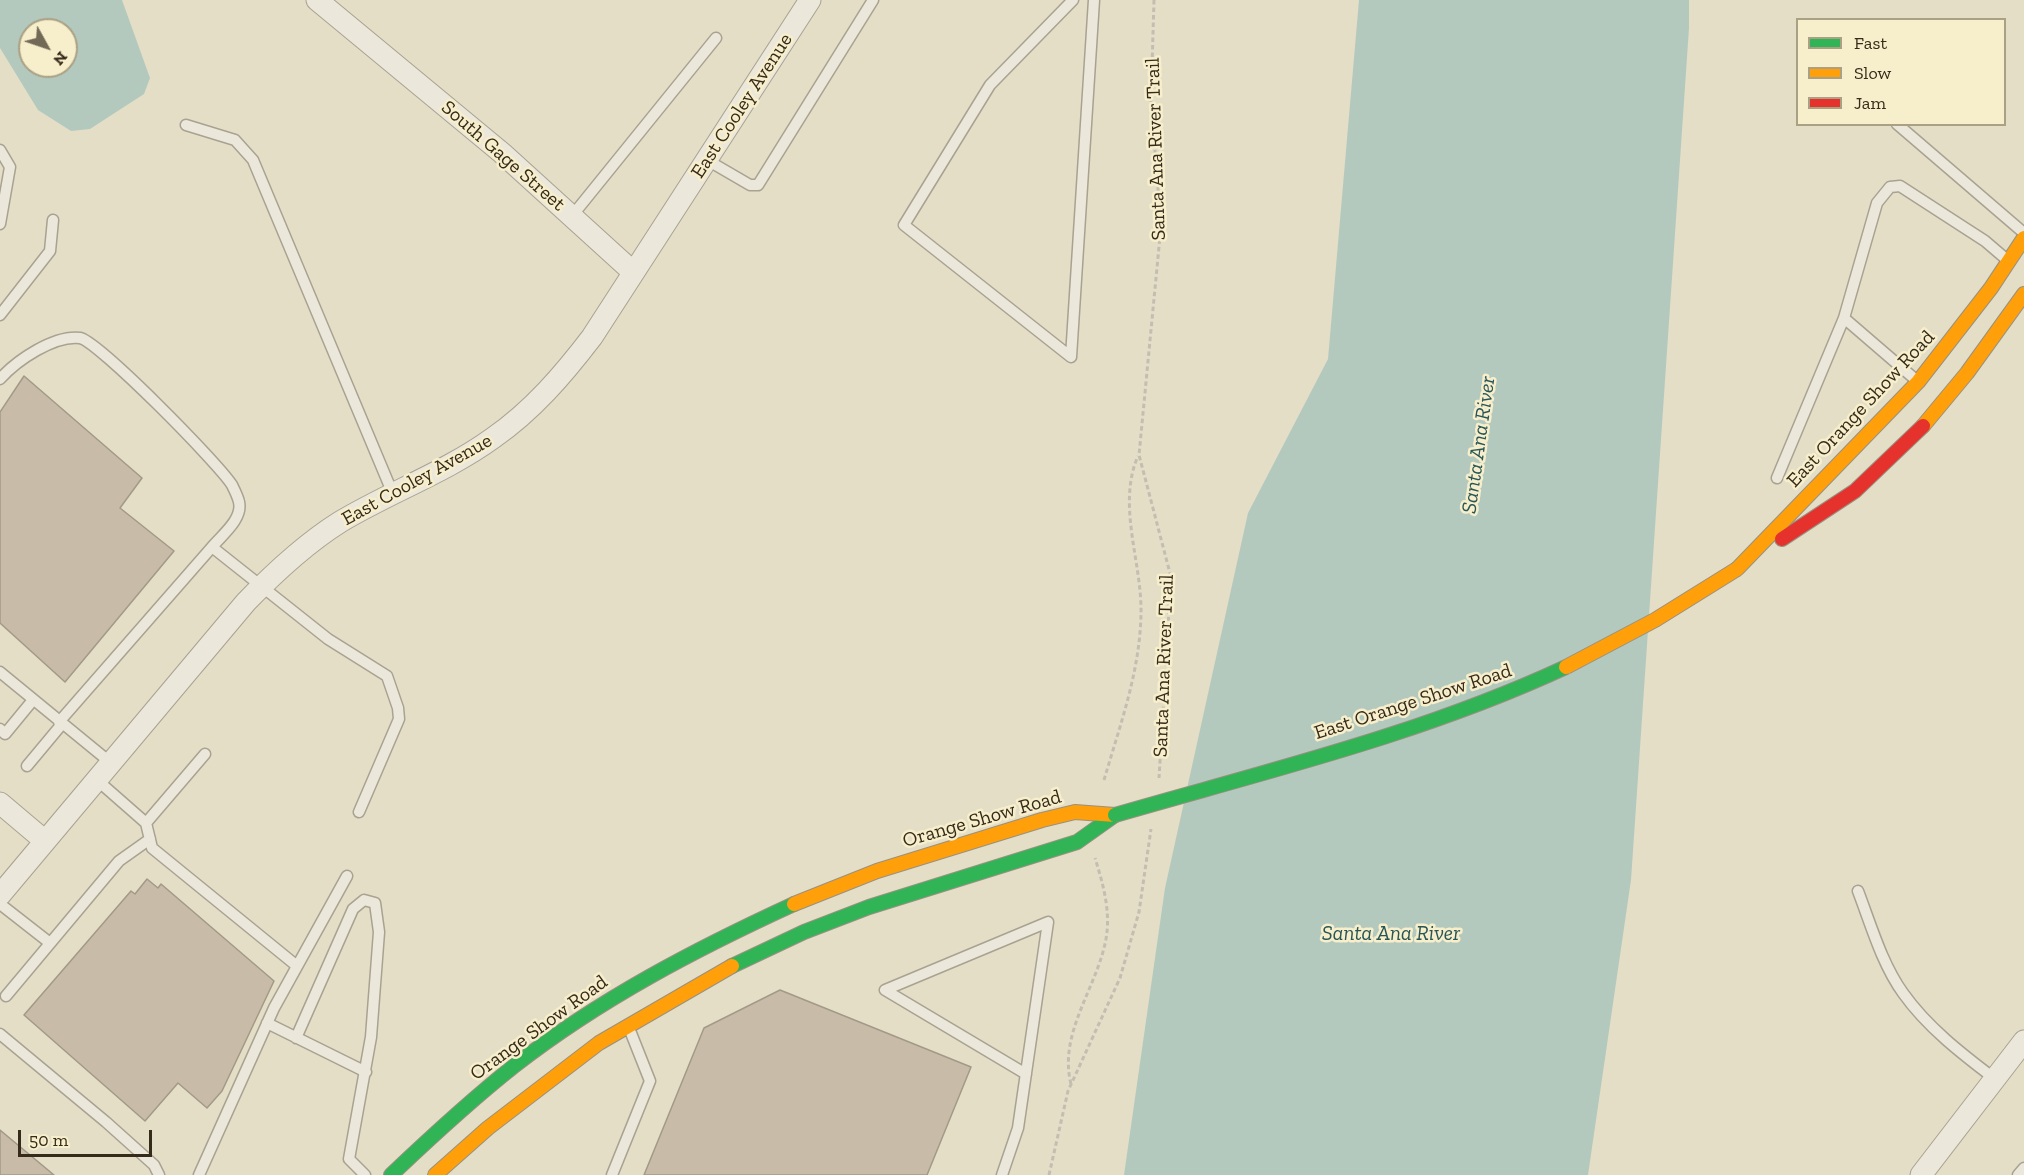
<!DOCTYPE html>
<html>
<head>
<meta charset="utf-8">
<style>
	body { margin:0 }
	#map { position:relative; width:2024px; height:1175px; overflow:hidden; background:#e4dec7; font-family:"Zilla Slab",serif }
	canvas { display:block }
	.legend { position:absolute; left:1796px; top:18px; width:210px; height:108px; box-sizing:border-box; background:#f7eecb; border:2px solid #aaa084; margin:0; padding:8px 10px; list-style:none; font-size:18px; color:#362a1a }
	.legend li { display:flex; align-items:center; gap:12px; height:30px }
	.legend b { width:30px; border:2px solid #aaa084 }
	.north { position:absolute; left:18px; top:18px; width:60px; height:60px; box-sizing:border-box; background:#f7eecb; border:2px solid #aaa084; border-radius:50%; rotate:130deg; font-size:16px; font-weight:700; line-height:24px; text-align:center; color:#362a1a }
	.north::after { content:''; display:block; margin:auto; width:21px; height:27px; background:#736957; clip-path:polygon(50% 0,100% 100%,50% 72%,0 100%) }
	.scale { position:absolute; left:18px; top:1130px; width:134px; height:27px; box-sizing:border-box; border:3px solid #362a1a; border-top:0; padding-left:8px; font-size:18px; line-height:21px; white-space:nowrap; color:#362a1a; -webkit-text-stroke:4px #f7eecb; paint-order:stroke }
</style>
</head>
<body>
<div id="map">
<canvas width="2024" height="1175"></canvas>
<ul class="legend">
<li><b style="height:8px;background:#30b455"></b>Fast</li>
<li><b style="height:8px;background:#ff9f0a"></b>Slow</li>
<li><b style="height:8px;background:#e5322d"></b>Jam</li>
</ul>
<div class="north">N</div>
<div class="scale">50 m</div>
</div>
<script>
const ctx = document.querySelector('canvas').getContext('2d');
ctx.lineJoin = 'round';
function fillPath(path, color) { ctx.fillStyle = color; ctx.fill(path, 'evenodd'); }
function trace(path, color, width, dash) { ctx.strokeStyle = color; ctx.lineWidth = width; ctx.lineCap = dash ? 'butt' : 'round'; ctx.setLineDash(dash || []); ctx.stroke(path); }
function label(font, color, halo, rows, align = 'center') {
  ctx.font = font + ' "Zilla Slab",serif'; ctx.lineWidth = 5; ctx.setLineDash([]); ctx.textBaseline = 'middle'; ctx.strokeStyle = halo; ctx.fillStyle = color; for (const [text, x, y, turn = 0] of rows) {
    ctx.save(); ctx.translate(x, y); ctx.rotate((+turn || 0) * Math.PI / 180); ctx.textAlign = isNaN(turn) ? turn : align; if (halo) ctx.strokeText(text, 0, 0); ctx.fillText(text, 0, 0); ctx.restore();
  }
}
const water = new Path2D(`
	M0,0H122L150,78L144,94L90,129L71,131L38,110L0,48ZM30,30H66V66H30Z
	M1359,0H1689V28L1631,880L1588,1175H1124L1165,888L1248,513L1328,359Z`);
const building = new Path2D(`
	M24,376L142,478L120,508L174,551L65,682L0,623V412Z
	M147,879L158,888L161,884L274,981L222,1091L207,1108L178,1083L145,1121L24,1015L131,891L135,894Z
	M780,990L971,1067L927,1175H644L704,1028Z
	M0,1130L54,1175H0Z`);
const path = new Path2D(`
	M1154,0L1151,102L1161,226L1139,455L1171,577L1159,778
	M1104,780C1120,725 1141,669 1141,610C1141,560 1117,504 1138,456
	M1071,1084C1058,1033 1097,988 1106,939C1111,911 1103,884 1095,858
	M1049,1175L1068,1091L1120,978L1139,912L1151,829`);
const lane = new Path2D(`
	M1073,0L990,85L904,225L1071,357L1094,0
	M1897,124L2024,233
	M186,125L235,140L253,160L393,494
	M0,150L10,167L0,224
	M707,160L750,185H758L873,0
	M572,216L716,38
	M0,315L50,251L53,220
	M1844,318L1916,380
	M0,379C17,360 54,335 80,338C98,341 219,464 232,485C234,489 238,497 239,502C243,519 222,535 212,547
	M1777,478L1844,318L1877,203L1890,187L1900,186L1985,241L2006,259
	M0,672L111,763
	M59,722L212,547L328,639L387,676L398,708L399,719L359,812
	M0,729L5,734L33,700
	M27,766L62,724
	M97,780L146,823L152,848L297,966
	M146,823L205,754
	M1858,891C1871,925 1882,964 1903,993C1927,1027 1962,1054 1995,1079
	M0,904L50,943
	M6,996L119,861L150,839
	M267,1023L366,1072
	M0,1034L106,1122L154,1165L159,1175
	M296,1038L353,909L364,900L375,903L379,932L371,1037L349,1159L365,1175
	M199,1175L274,1008L347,876
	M612,1175L650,1081L629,1028
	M1002,1175L1018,1128L1048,922L885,990L1026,1074
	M2018,1175L2024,1168`);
const street = new Path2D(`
	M317,0L502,153L633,272
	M0,803L45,841
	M0,895L246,602C275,572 305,544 340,522C390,492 446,472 493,438C532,411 563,375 592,337L810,0
	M1921,1175L2024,1041`);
const fast = new Path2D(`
	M732,966L804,932L869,907L1077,842L1115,815
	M391,1175C431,1137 471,1100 514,1066C600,999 696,949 794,904`);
const slow = new Path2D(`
	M1923,426L1967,373L2024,294
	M1737,569L1918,382L1991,288L2024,238
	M794,904L877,871L1042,820L1075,812L1115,815
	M435,1175L488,1128L599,1043L732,966`);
const jam = new Path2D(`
	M1782,539L1855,491L1923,426`);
const fastBridge = new Path2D(`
	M1115,815C1267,771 1422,734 1566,667`);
const slowBridge = new Path2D(`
	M1566,667L1655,620L1737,569`);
const streetNames = [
	["East Cooley Avenue",742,106,-57],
	["Santa Ana River Trail",1156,149,-92],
	["South Gage Street",503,156,41],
	["East Orange Show Road",1861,409,-47],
	["East Cooley Avenue",417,480,-29],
	["Santa Ana River Trail",1164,666,-88],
	["East Orange Show Road",1413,702,-18],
	["Orange Show Road",982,819,-16],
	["Orange Show Road",539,1028,-36]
];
const waterNames = [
	["Santa Ana River",1479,445,-82],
	["Santa Ana River",1391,934]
];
fillPath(water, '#b4c9be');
fillPath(building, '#c8bca8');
trace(building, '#a39987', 1.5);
trace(lane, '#a8a291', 13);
trace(street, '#a8a291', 23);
trace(fast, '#989181', 16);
trace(slow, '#989181', 16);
trace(jam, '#989181', 16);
trace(path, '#c3beb1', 3, [4.5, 3]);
trace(lane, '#ebe7da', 10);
trace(street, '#ebe7da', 21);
trace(fast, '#30b455', 14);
trace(slow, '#ff9f0a', 14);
trace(jam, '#e5322d', 14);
trace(fastBridge, '#989181', 16, []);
trace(slowBridge, '#989181', 16, []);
trace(fastBridge, '#30b455', 14);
trace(slowBridge, '#ff9f0a', 14);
label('20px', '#362a1a', '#f7eecb', streetNames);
label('italic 21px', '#285657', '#f7eecb', waterNames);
</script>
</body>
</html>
